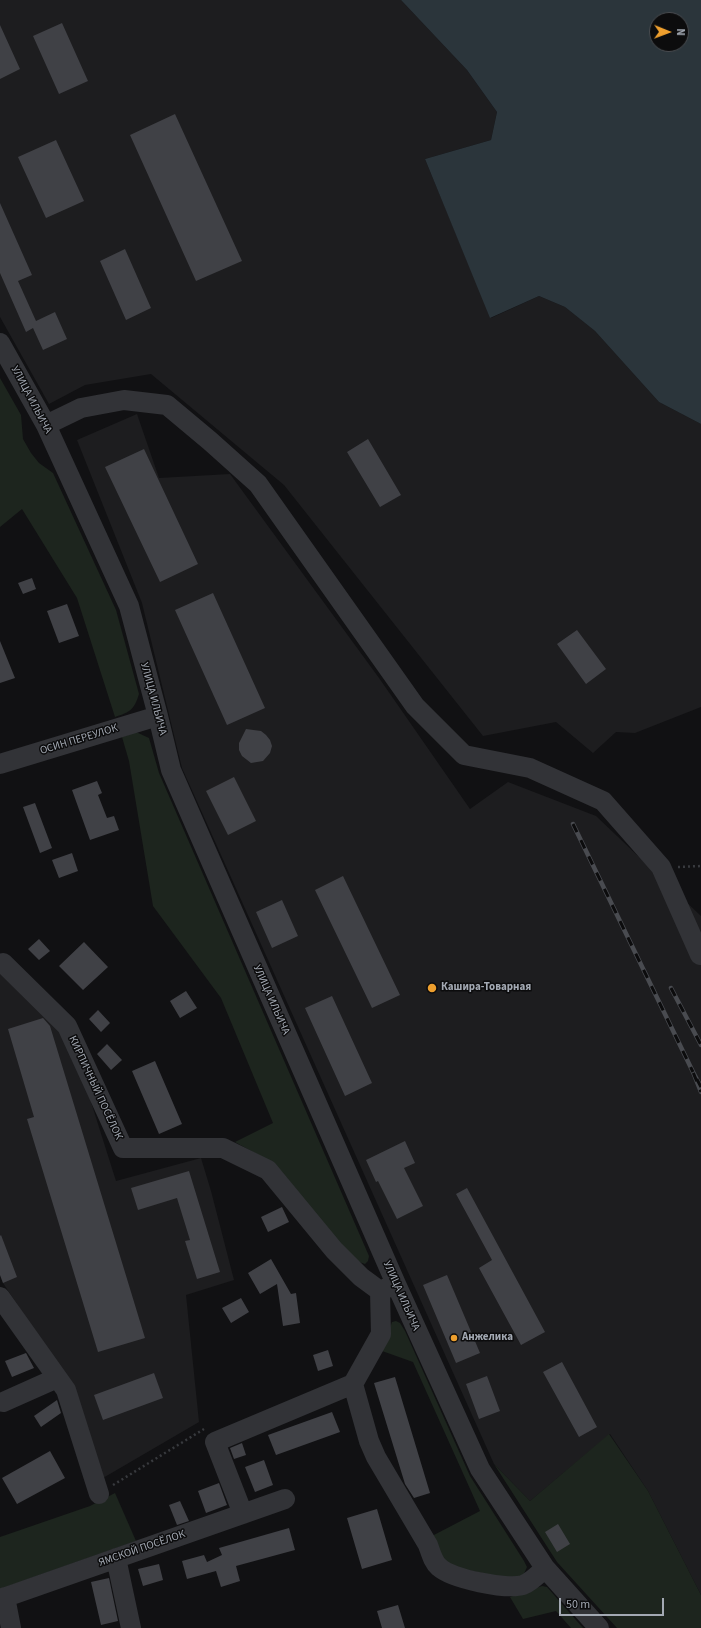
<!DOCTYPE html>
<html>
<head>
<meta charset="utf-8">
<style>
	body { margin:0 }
	#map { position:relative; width:701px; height:1628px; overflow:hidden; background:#111113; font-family:"Source Sans 3",sans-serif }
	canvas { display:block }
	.north { position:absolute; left:649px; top:12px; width:40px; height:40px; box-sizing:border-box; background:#0c0c0d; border:1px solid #484b4f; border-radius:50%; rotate:91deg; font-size:11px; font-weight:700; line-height:16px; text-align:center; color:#a3a9b3 }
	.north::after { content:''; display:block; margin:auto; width:14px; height:18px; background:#ee9f2e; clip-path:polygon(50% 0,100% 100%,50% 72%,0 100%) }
	.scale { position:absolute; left:559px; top:1598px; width:105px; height:18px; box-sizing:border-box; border:2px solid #a3a9b3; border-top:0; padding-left:5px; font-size:12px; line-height:14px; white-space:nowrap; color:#a3a9b3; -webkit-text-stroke:3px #0c0c0d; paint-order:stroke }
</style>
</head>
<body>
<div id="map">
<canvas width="701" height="1628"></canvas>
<div class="north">N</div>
<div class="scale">50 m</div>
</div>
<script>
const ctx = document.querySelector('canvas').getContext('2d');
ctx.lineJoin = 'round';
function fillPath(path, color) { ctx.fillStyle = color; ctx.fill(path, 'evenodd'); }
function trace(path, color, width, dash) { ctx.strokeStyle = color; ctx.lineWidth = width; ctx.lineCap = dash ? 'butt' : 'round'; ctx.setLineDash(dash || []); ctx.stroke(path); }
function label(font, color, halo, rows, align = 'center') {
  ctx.font = font + ' "Source Sans 3",sans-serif'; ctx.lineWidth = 3; ctx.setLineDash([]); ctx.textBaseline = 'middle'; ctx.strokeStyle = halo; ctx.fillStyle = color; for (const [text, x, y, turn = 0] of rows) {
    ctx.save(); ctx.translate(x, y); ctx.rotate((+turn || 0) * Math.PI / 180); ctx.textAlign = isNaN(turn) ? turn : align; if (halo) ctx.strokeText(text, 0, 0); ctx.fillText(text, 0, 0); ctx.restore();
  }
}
const built = new Path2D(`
	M0,0H401L467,70L497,112L491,140L425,159L491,318L539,296L565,307L595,331L659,402L701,424V707L635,733L616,732L593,753L556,722L483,736L284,485L151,374L85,385L49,404L0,317Z
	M137,414L159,478L230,474L379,678L470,809L508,782L596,816L701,916V1595L648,1491L610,1434L530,1501L494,1464L182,768L142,603L77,440Z
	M0,964L67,1026L116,1181L201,1158L211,1191L234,1280L186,1295L199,1422L103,1478L72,1387L3,1283L0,1275Z`);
const green = new Path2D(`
	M0,378L21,415L23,439L31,453L39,463L53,473L116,610L139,694C134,710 130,712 115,717L77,598L22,509L0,527Z
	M136,732L149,738L159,773L369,1256L368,1261L365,1264C335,1255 301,1190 277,1167C268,1159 247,1149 235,1142L273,1123L221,998L153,906L129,761L122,737Z
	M396,1321L400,1323L405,1331L470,1476L524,1561L527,1567L523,1576L515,1578L495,1576L454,1567L444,1561L432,1536L480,1511L413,1362L382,1351L392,1322Z
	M609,1434L648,1491L701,1595V1628H617L557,1562L494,1464L530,1501Z
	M115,1493L136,1541L0,1589V1537L90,1506Z
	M542,1586L547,1587L583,1628H571L556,1611L523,1619L510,1597Z`);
const water = new Path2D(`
	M401,0H701V424L659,402L595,331L565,307L539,296L490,318L425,159L491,140L497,112L467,70ZM657,20H681V44H657Z`);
const building = new Path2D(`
	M62,23L88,81L59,94L33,36Z
	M0,25L20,69L0,79Z
	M175,114L242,261L196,281L130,135Z
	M56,140L84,201L46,218L18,157Z
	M0,203L32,275L18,281L36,321L55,312L67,339L43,350L33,328L26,332L0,273Z
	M125,249L151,308L126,320L100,261Z
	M368,439L401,495L380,507L347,452Z
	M144,449L198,564L160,582L105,467Z
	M32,578L36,589L23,594L18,583Z
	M213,593L265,708L227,725L175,610Z
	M67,604L79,636L59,643L47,611Z
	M577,630L606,669L586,684L557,644Z
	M0,641L15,678L0,683Z
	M246,729L261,731L266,735L270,740L272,746L270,753L263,761L251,763L242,756L239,750V743Z
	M234,777L256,821L228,835L206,791Z
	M97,781L102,793L98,795L107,818L114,816L119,830L90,840L72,790Z
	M35,803L52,848L40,853L23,807Z
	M72,853L78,871L59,878L52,860Z
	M343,876L400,995L372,1008L315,890Z
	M282,900L298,936L272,948L256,912Z
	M39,939L50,951L39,960L28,949Z
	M84,942L108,967L83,990L59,966Z
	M186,991L197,1008L180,1018L170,1001Z
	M332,996L372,1083L345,1096L305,1008Z
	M98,1010L110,1023L101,1032L89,1019Z
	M43,1018L50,1026L145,1338L98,1352L27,1119L34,1117L8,1029Z
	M107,1044L122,1060L111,1070L97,1054Z
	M155,1061L182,1124L159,1134L132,1071Z
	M405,1141L415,1163L404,1168L423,1206L397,1219L378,1181L376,1182L366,1160Z
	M189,1171L220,1272L197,1279L185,1241L190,1240L177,1198L138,1210L131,1188Z
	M467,1188L545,1332L521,1345L479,1268L492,1260L456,1194Z
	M282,1207L289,1222L268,1232L261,1217Z
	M1,1235L17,1277L3,1283L0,1275V1236Z
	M271,1259L291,1294L296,1293L300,1323L283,1326L277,1284L260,1294L248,1273Z
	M447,1275L480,1353L456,1363L423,1285Z
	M241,1298L249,1312L231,1323L222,1308Z
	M328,1350L333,1366L318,1371L313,1355Z
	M26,1353L34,1368L12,1377L5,1361Z
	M562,1362L597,1427L579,1437L543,1372Z
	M154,1373L163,1398L103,1420L94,1395Z
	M487,1376L500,1411L479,1419L466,1384Z
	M395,1377L430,1493L414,1498L405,1484L374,1383Z
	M57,1400L61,1413L41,1427L34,1416Z
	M332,1412L340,1432L276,1455L268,1435Z
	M242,1443L246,1455L234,1459L230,1448Z
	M50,1451L65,1478L17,1504L2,1478Z
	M264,1460L273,1485L255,1492L245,1467Z
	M219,1483L227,1505L206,1513L198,1491Z
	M180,1501L189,1521L177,1525L169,1505Z
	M377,1509L392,1560L362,1569L347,1518Z
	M558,1524L570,1544L557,1552L545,1532Z
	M289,1528L295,1550L236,1566L240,1581L221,1587L216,1571L187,1579L182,1561L204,1555L207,1562L222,1555L219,1548Z
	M159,1564L163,1580L143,1586L138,1569Z
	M109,1578L118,1621L101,1625L91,1582Z
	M398,1605L405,1628H382L377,1611Z`);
const path = new Path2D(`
	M678,867L701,866
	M113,1485L204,1429`);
const minor = new Path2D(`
	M0,343L46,425L129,606L158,716L171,770L396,1284L480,1469L545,1568L599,1628
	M46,425L81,408L124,400L167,405L210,441L258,484L415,706L464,755L530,768L603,801L661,867L700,955
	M0,764L158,716
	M0,964L3,963L67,1026L123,1148H223L268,1170L334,1250L361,1277L380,1291L396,1284
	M0,1297L66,1390L99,1494
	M353,1384L369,1441L376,1457L428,1545C431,1553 433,1562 439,1567C452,1579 507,1590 523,1585C531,1582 539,1574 545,1568
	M3,1402L57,1378
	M243,1514L215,1442L353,1384L381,1334L380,1291
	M116,1558L131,1628
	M5,1597L11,1628
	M0,1599L285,1499`);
const rail = new Path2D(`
	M573,824L693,1072
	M671,988L701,1045
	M701,1087L693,1072L701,1092`);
const markers = [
	[432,988,5,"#ee9f2e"],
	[454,1338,4,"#ee9f2e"]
];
const streetNames = [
	["УЛИЦА ИЛЬИЧА",31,400,62],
	["УЛИЦА ИЛЬИЧА",153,699,75],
	["ОСИН ПЕРЕУЛОК",79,740,-17],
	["УЛИЦА ИЛЬИЧА",271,1000,66],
	["КИРПИЧНЫЙ ПОСЁЛОК",95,1088,65],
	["УЛИЦА ИЛЬИЧА",401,1296,66],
	["ЯМСКОЙ ПОСЁЛОК",142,1549,-19]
];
const poiNames = [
	["Кашира-Товарная",441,988],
	["Анжелика",462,1338]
];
fillPath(built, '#1d1d1f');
fillPath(green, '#1d251e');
fillPath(water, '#2b353b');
fillPath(building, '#404146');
trace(path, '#383a3e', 2.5, [2, 3]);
trace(minor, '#323337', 20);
trace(rail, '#494b50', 4.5);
trace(rail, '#0c0c0d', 3, [9]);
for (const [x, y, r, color] of markers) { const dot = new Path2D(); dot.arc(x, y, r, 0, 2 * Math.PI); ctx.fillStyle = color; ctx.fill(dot); trace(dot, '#0c0c0d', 1.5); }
label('11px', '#a3a9b3', '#0c0c0d', streetNames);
label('bold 11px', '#a3a9b3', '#0c0c0d', poiNames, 'left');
</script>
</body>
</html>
